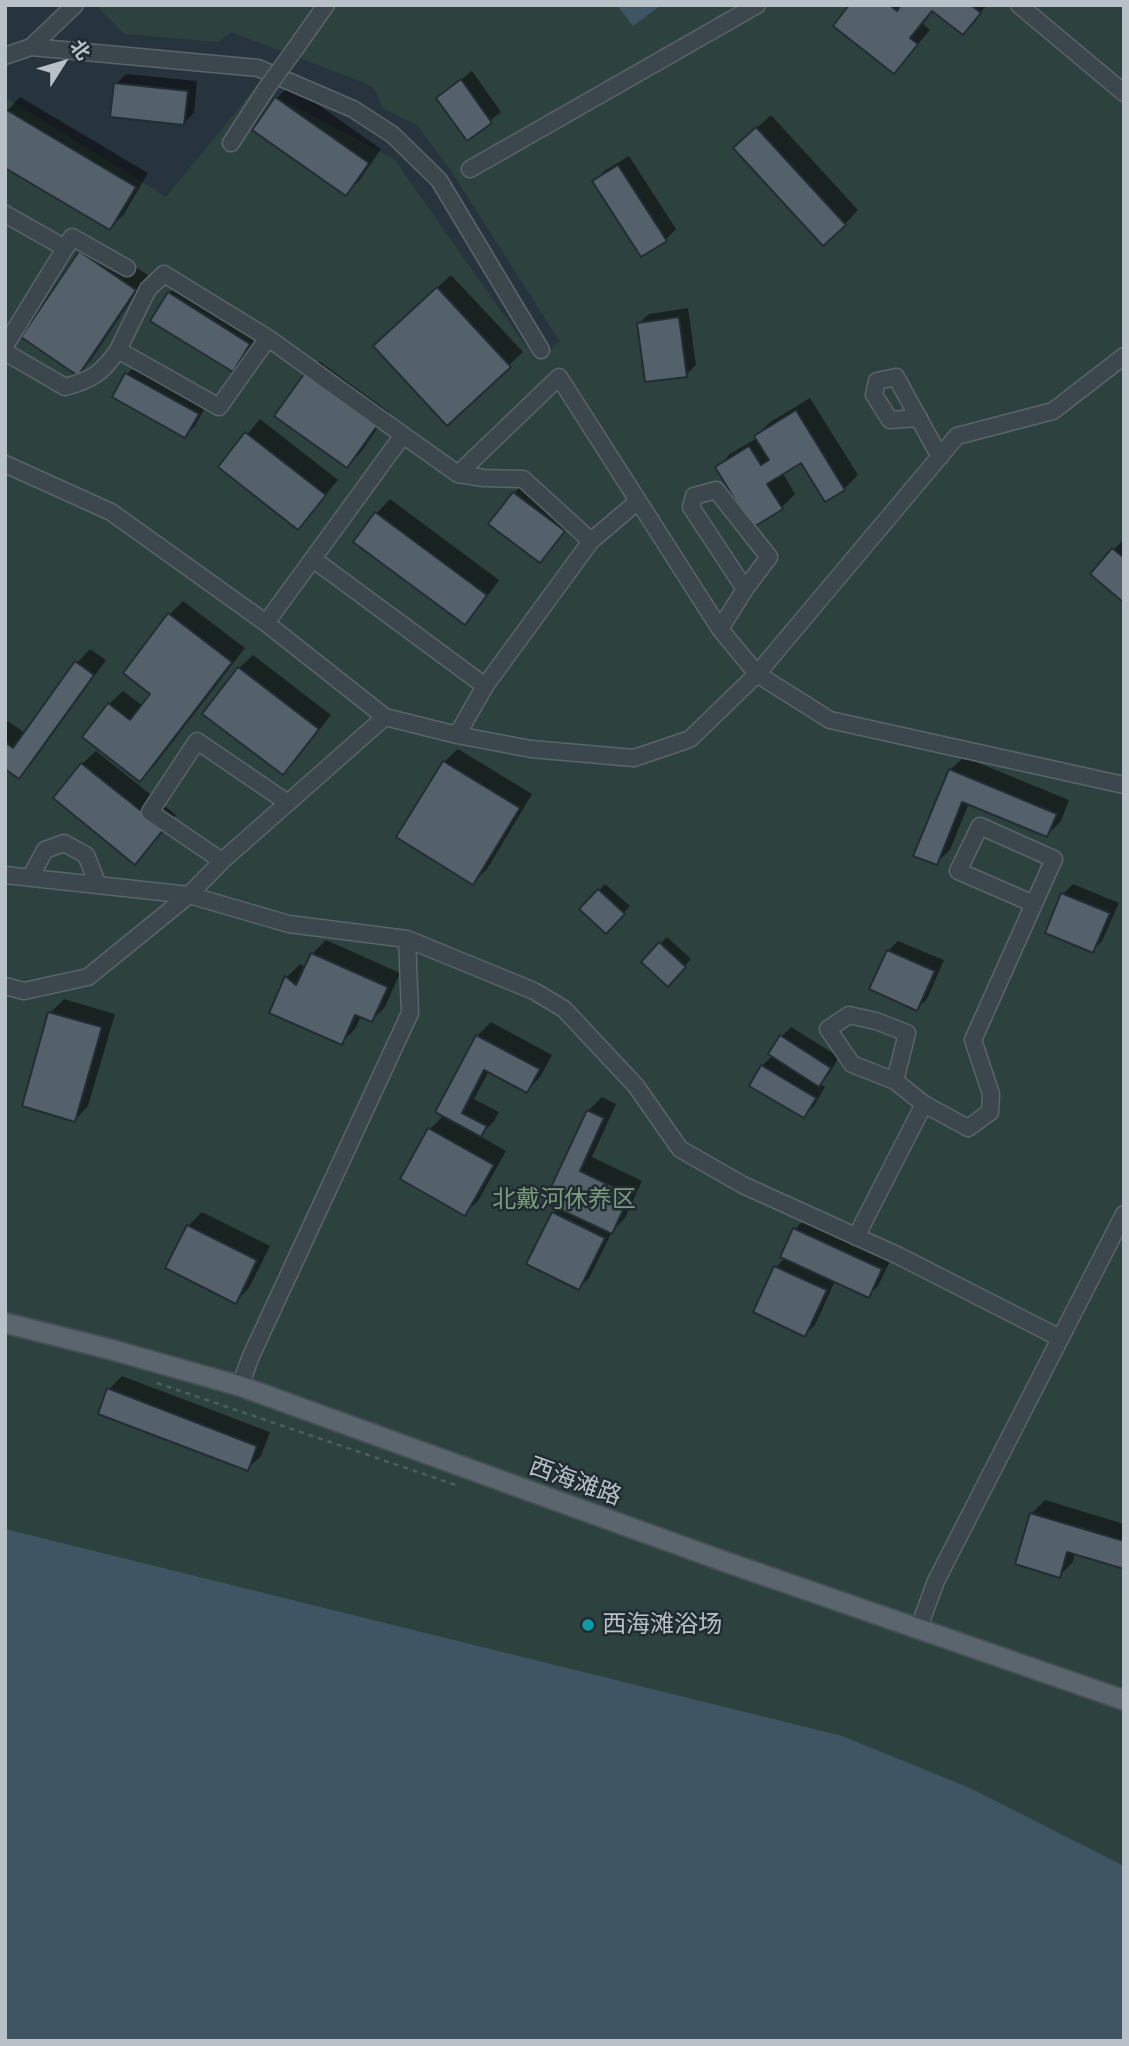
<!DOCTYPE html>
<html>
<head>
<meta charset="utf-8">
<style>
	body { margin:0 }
	#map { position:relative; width:1129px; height:2046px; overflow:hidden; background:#28343d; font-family:"Work Sans","Noto Sans SC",sans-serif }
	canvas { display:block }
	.frame { position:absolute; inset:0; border:7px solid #b8c1c8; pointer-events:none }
	.north { position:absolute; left:28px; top:28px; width:70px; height:70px; -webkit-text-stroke:5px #212b32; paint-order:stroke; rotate:53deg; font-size:19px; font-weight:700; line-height:28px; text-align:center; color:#b8c1c8 }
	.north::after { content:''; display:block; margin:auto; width:24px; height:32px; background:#b8c1c8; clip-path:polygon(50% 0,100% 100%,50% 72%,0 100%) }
</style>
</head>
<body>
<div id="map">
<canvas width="1129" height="2046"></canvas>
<div class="frame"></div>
<div class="north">北</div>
</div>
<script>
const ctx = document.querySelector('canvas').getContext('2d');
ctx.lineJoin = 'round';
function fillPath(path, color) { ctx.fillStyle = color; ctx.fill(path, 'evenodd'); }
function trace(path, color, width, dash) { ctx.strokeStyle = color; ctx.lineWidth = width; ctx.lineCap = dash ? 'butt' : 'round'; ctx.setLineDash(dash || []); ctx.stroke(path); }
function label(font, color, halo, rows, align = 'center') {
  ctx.font = font + ' "Work Sans","Noto Sans SC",sans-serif'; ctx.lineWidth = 5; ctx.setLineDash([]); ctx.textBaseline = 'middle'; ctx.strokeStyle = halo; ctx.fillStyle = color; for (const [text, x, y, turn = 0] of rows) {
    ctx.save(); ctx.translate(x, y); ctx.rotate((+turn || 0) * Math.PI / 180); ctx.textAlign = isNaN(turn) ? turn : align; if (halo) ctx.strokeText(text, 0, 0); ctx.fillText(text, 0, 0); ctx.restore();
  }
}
const green = new Path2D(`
	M96,5H1124V2041H5V97L166,197L257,86L394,159L535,359L560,342L449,168L417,125L382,108L375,90L365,83L231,32L218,42L124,34Z`);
const water = new Path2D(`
	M617,5H661L633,26Z
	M5,1529L842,1736L970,1788L1124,1866V2041H5Z`);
const shadow = new Path2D(`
	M851,5H987L962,33L934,10L923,24L930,30L894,72Z
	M472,71L501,112L468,139L438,98Z
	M126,74L197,81L194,113L184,123L116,84Z
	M290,85L381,149L359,181L345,194L254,130L277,98Z
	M20,97L148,173L124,214L110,228L8,167L5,171V113Z
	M771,115L858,210L845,224L749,135Z
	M629,156L676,229L666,239L594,182L604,171Z
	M94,239L148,275L91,360L77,373L23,337L81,252Z
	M451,275L523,352L509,365L389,332Z
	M179,283L259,333L243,360L233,370L169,293Z
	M688,308L696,365L686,375L638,324L649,314Z
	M319,361L389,412L361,452L347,466L305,375Z
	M137,364L207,404L195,426L185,436L114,396L127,374Z
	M810,398L858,475L844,489L826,500L801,460L782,472L795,494L782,507L717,468L730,454L757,438L756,436L769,423Z
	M260,419L338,480L298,528L220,467Z
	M524,483L573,521L540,561L514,493Z
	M390,499L499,580L478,609L464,622L356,541L377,513Z
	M1123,540L1124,601L1113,550Z
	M183,601L245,648L154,766L140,780L109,704L123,691L143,706L153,694L125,673L170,614Z
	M90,649L106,660L32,763L19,777L5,767V719L26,734L77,663Z
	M253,655L331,715L296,760L283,773L239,668Z
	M458,749L532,794L487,869L473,883L444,762Z
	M96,751L176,815L135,863L82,764Z
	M964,757L1069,800L1061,821L1047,835L969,803L950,850L936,863L950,770Z
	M605,884L630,906L606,932L582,909Z
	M1073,884L1119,903L1102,941L1092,951L1063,894Z
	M667,937L691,959L668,985L643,962Z
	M326,940L400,973L385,1007L372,1020L361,1016L355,1029L341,1043L271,1012L287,977L300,964L306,968L312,954Z
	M898,941L944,960L927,999L917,1009L888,951Z
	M64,999L115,1014L88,1106L75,1120L50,1013Z
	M491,1022L552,1055L540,1077L527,1091L489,1071L474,1099L499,1112L494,1121L480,1136L506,1151L478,1201L464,1214L402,1179L430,1129L444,1115L477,1036Z
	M791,1027L839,1057L829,1074L819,1084L825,1087L814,1106L804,1116L762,1066L773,1055L781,1037Z
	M602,1097L616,1104L592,1157L642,1181L625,1218L612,1232L589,1278L579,1288L529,1263L554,1213L559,1207L588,1111Z
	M202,1212L270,1246L249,1288L236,1301L188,1226Z
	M805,1219L891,1259L878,1286L868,1296L835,1281L815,1325L805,1335L755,1312L776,1267L785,1258L795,1229Z
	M122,1376L270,1432L261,1456L247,1469L109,1389Z
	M1045,1500L1124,1524V1567L1075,1553L1073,1562L1059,1576L1031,1514Z`);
const building = new Path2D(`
	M849,5H890L897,11L901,5H971L981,13L963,35L932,11L910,38L918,44L894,74L833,26Z
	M461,79L492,123L467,141L436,98Z
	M114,83L188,91L184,125L110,117Z
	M275,97L369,163L346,196L252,130Z
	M5,109L136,187L110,230L5,168Z
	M756,127L846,225L823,246L733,148Z
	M618,165L667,241L641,257L592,181Z
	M79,251L136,290L78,376L21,337Z
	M437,287L511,367L447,426L373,346Z
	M168,292L250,344L233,372L150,321Z
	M679,317L687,377L645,382L637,323Z
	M125,373L199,414L185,438L112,397Z
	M304,374L377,426L347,468L274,416Z
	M796,410L845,490L825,502L801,463L767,484L783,509L752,528L715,467L749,446L761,465L769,460L754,436Z
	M245,432L326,495L298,530L218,467Z
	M513,492L565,531L540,563L488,524Z
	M375,512L487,595L465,625L353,542Z
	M1112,548L1124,558V603L1090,574Z
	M168,613L232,662L140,782L82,737L108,703L130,720L150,694L123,673Z
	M75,661L94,675L19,779L5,769V742L13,748Z
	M238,667L319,729L283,775L202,714Z
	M443,761L520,808L473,885L396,837Z
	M81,763L164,829L135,865L53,798Z
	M949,769L1057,814L1047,837L962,802L937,865L913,856Z
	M598,889L625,914L606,934L579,909Z
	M1061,893L1110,913L1093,953L1045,933Z
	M659,942L686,967L668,987L641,962Z
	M887,950L935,971L917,1011L869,989Z
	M311,953L388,987L372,1022L355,1015L342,1045L269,1013L285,976L296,985Z
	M48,1012L102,1027L75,1122L22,1106Z
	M476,1035L540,1069L527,1093L484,1070L462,1113L487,1126L481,1137L435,1112Z
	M780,1035L831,1068L819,1087L768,1054Z
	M761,1065L816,1098L804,1118L749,1086Z
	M587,1110L604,1118L580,1171L630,1195L612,1234L544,1202Z
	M428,1128L494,1165L465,1216L400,1179Z
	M552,1212L605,1238L579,1290L526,1264Z
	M187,1225L257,1260L236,1304L165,1268Z
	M793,1228L882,1269L869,1298L780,1257Z
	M774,1266L827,1290L805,1337L753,1312Z
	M107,1388L257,1446L248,1471L98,1414Z
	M1030,1513L1124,1541V1569L1067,1552L1060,1578L1015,1564Z`);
const path = new Path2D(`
	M157,1383L456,1485`);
const minor = new Path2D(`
	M1019,5L1124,93
	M31,47L75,5
	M295,49L326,5
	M5,56L31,47L258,68L353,109L393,135L439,180L541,350
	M231,143L266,89
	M470,169L757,5
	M5,214L65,248
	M268,338L219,407L118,350L148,289L164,274L268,338L403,435
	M5,346L72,237L127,268
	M5,352L65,387C92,380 102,373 118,350
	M919,418L890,420L874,395L877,381L896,377L940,457
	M5,464L111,512L266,623L385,717L457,735L531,749L634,758L690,739L757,674L957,436L1053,411L1124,356
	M458,474L484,478L523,479L591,541
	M313,559L485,686
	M266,623L403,435L458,474L559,377L720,629L757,674L830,720L1124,785
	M720,629L745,589L769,557L716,490L694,496L691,507L745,589
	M457,735L485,686L591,541L638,501
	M222,861L150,812L197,741L288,803
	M5,875L189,895L289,924L407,939L534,991L564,1009L636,1086L680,1149L743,1185L899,1256L1060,1338
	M30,878L45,850L64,843L86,855L98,885
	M5,986L24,991L88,977L189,895L222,861L385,717
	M895,1081L852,1064L828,1029L849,1015L876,1021L907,1033L895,1081L924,1104L968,1128L990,1112L991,1094L973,1040L1054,859L980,826L958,871L1034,904
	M856,1237L924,1104
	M240,1386L251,1356L410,1013L407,939
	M918,1630L936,1581L1124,1214`);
const major = new Path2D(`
	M5,1323L109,1349L240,1386L723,1561L1124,1700`);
const minorBridge = new Path2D(`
	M266,89L295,49`);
const markers = [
	[588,1625,7,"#0f9aa8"]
];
const parkNames = [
	["北戴河休养区",564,1200]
];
const streetNames = [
	["西海滩路",575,1482,20]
];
const poiNames = [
	["西海滩浴场",602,1625]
];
fillPath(green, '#2d423f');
fillPath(water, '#405564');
fillPath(shadow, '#0007');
fillPath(building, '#54616a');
trace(building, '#232d34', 2);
trace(minor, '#5a646b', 19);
trace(major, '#454f56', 23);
trace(path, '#4c5f5d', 2.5, [5, 5]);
trace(minor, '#3c464d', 16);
trace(major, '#5a656d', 19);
trace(minorBridge, '#5a646b', 19, []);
trace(minorBridge, '#3c464d', 16);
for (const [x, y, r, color] of markers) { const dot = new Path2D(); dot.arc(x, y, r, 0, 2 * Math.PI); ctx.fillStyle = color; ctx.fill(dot); trace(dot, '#212b32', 2.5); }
label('24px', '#799b7b', '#212b32', parkNames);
label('24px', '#b8c1c8', '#212b32', streetNames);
label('24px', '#b8c1c8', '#212b32', poiNames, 'left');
</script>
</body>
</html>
